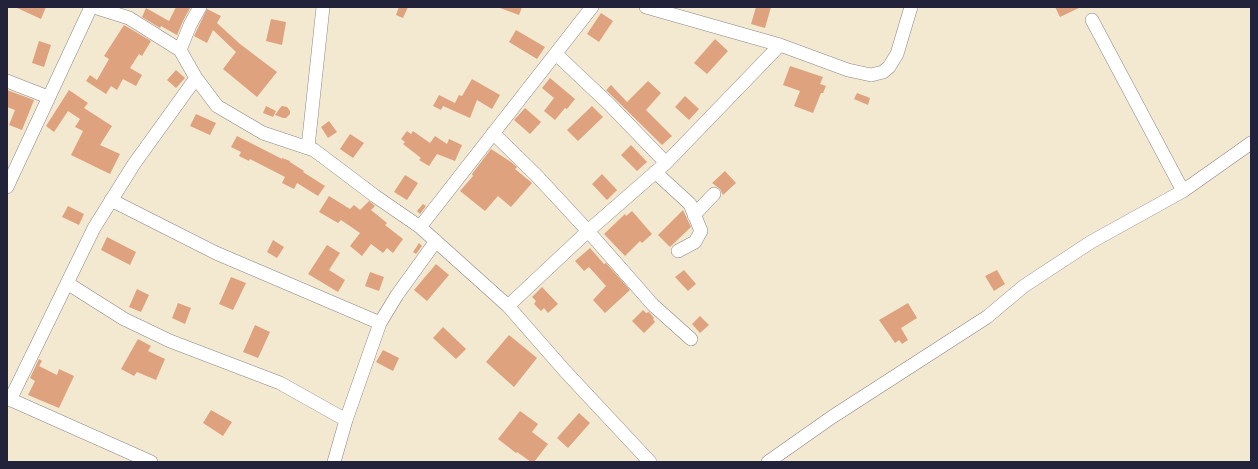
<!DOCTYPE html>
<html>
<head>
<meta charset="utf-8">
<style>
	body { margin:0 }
	#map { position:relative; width:1258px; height:469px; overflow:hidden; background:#f3e9d1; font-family:"Shantell Sans",sans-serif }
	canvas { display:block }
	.frame { position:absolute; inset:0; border:8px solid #22223b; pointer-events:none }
</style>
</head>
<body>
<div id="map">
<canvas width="1258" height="469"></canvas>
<div class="frame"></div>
</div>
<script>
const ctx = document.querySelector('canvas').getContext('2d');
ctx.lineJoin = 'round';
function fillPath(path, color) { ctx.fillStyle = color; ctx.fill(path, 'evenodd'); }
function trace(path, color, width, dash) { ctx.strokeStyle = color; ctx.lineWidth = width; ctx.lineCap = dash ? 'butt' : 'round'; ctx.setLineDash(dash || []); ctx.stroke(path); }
const building = new Path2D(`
	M15,7H46L41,19Z
	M176,7H187L190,8L183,21L177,35L161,26L160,28L142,17L146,8L169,21Z
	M399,7H408L403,18L396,15Z
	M500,7H522L519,15L500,8Z
	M756,7H771L765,28L751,24Z
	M1055,7H1081L1060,17Z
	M207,9L221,16L217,23L240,44L277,72L257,97L223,69L236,52L213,30L207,43L194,36Z
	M601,13L613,21L599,42L587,34Z
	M271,19L286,22L282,45L266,41Z
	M124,25L151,41L142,56L139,54L130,68L142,75L136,86L123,79L117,90L111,86L106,94L86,81L90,75L97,80L109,59L104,56Z
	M516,30L545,47L537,59L509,42Z
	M715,39L728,51L707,74L694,63Z
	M39,41L51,45L44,67L32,63Z
	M790,66L823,77L820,84L826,86L823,93H821L813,113L794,106L800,91L783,85Z
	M176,70L185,78L176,88L167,80Z
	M550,78L575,99L567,109L565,108L555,120L544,111L554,98L542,88Z
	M472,79L500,95L492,109L477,100L470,118L443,106L441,110L433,106L439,95L455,103L459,95L462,96Z
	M648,81L661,93L646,110L672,136L662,145L606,90L611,85L627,102Z
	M7,90L34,100L22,130L9,125L15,110L7,107Z
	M69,90L88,103L84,108L112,126L100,145L120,154L110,174L71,155L83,131L75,127L80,119L68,111L54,132L46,126Z
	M857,93L870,98L868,105L854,99Z
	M685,96L699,109L689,120L675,107Z
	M266,106L276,111L273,117L263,113Z
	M282,106L287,107L290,111V114L286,118H283L275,115L280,108Z
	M592,106L603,117L578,141L567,130Z
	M525,108L541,122L530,134L514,120Z
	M196,114L216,123L210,135L190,126Z
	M329,121L337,132L328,138L321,127Z
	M407,131L411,134L413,131L430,143L435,136L447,144L449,139L462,145L455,161L437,154L429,166L419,160L421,158L403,144L405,142L401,139Z
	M350,134L364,143L353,158L340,149Z
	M237,136L282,159V158L290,161V162L304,171L303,172L325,186L318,196L297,183L294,189L282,183L285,177L250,159L249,161L239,156L241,152L231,147Z
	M631,145L647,162L637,171L621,155Z
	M491,149L511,162L517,167L515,169L532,183L511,207L498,196L485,211L460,191L473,176L472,174Z
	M725,171L736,183L723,195L720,189L712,183Z
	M602,174L617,190L607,200L592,184Z
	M405,175L418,183L407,200L394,192Z
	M329,196L350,209L354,205L360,210L369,201L375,206L371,210L387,223L385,225L403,239L393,253L387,248L383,253L371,244L362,256L350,246L360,233L341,220L338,223L319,212Z
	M423,204L426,206L420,214L417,211Z
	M68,206L84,214L79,225L62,217Z
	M683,210L691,227L670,247L658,235Z
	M632,211L652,234L642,243L640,241L625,256L604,234L625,214L626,216Z
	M107,237L136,252L130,265L101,250Z
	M273,240L284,247L277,258L267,252Z
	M419,243L422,246L416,254L413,252Z
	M327,245L340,253L329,270L345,280L338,292L308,274Z
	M590,248L604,264L606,263L630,290L605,313L593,300L606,286L589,267L584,271L575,261Z
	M436,264L449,275L427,301L414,290Z
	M684,270L696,284L688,291L675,277Z
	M997,270L1005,284L994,291L985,276Z
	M370,272L384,277L379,291L365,286Z
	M231,277L246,283L233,310L219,304Z
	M542,287L558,304L548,313L544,308L541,311L534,304L536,301L532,297Z
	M137,289L149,295L141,312L129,307Z
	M178,303L191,308L185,324L172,318Z
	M908,303L917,318L901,328L908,340L902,344L899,340L895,343L879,320Z
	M643,310L646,313L649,312L654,318L653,319L655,322L644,333L632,321Z
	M700,316L709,325L700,333L692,324Z
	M255,325L270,332L258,358L243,352Z
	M443,327L466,349L456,359L433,338Z
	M509,335L537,358L514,387L486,362Z
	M138,339L151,346L148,351L165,359L156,380L137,372L134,376L121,369Z
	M383,350L399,358L393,371L376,362Z
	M39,359L42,361L39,366L57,375L59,369L74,376L59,408L28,395L35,381L30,378Z
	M211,410L232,422L223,436L203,423Z
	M520,411L538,424L532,432L548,444L534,462H531L517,452L516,453L498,439Z
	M579,413L590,423L568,448L557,438Z`);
const minor = new Path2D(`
	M94,7L129,18L180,50L196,78L217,106L263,133L314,150L375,196L420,227L508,306L565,371L650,462
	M646,7L780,45L848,70L871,75L883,72L889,67L897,54L911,7
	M1092,20L1183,191
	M180,50L190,25L200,7
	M556,54L609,104L666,163
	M7,81L48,97
	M493,133L536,175L588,231L653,305L691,339
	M308,147L323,7
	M655,172L690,204L701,231L695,242L678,251
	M7,187L91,7
	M111,200L216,253L380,323
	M694,215L714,194
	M420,227L592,7
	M67,283L124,319L170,341L280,383L346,420
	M508,306L588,231L666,163L780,45
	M7,398L151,462
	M10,400L94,228L134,164L196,78
	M334,462L346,420L380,323L397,295L436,241
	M768,462L832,417L987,317L1024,286L1091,242L1183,191L1251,143`);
fillPath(building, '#dea27e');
trace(minor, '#8a8686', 14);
trace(minor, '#fff', 13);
</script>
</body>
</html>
